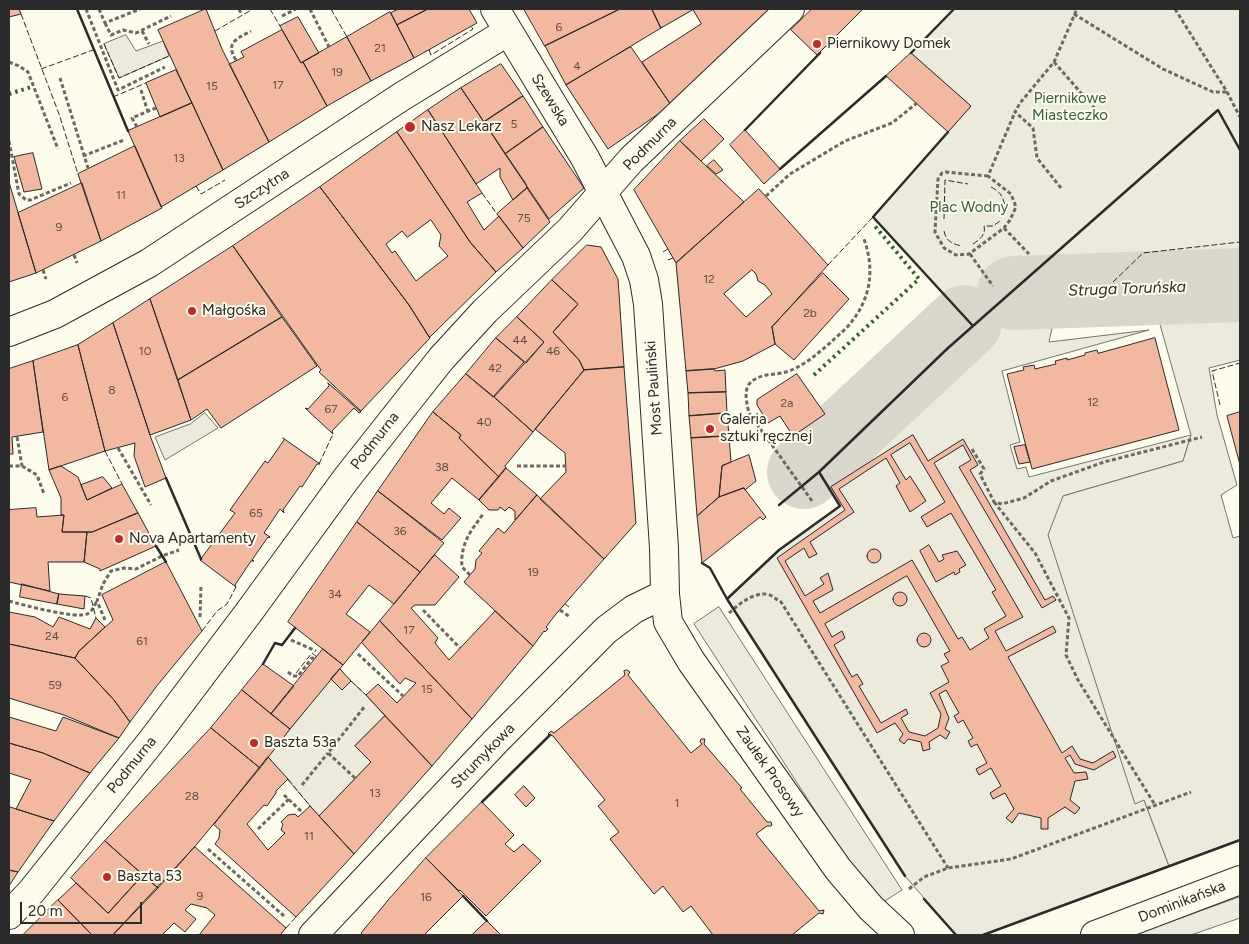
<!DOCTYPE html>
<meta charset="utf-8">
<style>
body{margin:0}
#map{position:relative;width:1249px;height:944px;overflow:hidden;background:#fdfbea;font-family:Figtree,sans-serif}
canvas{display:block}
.frame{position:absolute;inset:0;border:10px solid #2b2b2b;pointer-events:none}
.scale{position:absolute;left:20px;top:902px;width:122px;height:22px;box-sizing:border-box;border:2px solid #2b2b2b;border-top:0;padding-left:6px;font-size:15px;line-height:18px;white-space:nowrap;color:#2b2b2b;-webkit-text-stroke:4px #fdfbea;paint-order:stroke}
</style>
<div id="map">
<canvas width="1249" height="944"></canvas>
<div class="frame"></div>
<div class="scale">20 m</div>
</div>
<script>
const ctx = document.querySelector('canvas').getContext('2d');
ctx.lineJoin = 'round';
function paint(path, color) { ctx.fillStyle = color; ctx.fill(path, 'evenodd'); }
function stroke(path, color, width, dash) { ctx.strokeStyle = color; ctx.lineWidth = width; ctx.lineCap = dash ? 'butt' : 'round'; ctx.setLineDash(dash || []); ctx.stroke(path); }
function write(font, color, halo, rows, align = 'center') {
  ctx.font = font + ' Figtree,sans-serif'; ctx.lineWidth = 4; ctx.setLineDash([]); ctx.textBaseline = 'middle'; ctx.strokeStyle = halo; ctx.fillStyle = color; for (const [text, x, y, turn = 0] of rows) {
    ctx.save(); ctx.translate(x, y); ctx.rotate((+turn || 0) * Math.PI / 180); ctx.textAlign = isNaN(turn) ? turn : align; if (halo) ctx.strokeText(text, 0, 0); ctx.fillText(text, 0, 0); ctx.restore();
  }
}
const green = new Path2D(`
 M954 9H1240V295L1055 314 1049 342 1149 330 1002 371 1020 442 1010 445 1017 469 1026 467 1029 477 1191 435 1183 461 1063 496 1135 803 1144 800 1169 866 983 935H956L905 876 727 599 779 550 840 506 819 472 973 326 873 217 971 106 911 53Z
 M126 35 136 51 163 41 169 56 119 78 104 44Z
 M205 413 218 428 165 460 155 437 190 424Z
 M331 679 342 690 351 681 366 695 385 716 355 746 371 762 319 816 268 757Z`);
paint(green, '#ecebdb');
stroke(green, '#74746e', 1);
const parking = new Path2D(`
 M1240 303V360L1209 368 1217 415 1237 485 1221 495 1233 538 1240 536V840L1169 866 1144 800 1135 804 1048 535 1063 496 1183 461 1191 435 1159 321Z
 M719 607 902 890 877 906 694 624Z
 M1240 897V918L1191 935H1134Z`);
paint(parking, '#eceadb');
stroke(parking, '#74746e', 1);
stroke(new Path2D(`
 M1014 293 1240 285
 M804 472 965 322`), '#d8d7c9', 74);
const building = new Path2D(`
 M9 9H19L21 14 9 17Z
 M206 9 222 49 269 142 223 170 158 30Z
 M399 9H428L397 25 391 13Z
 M428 9H469L477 23 414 58 397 25Z
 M524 9H620L545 46Z
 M620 9H652L661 28 566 85 545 46Z
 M652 9H694L661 28Z
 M693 9H777L671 105 642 62 701 24Z
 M812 9H863L817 55 791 30Z
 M390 12 414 58 371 81 347 37Z
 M298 17 319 53 301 63 280 26Z
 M282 30 301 63 303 62 327 106 269 142 229 64 244 57 241 52Z
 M347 37 371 81 327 106 303 62Z
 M631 47 671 105 608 149 566 85Z
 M911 53 971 106 948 132 886 76Z
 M501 64 523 96 484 122 461 88Z
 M176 70 192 103 160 117 146 83Z
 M461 88 526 184 527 188 513 200 500 177V168L476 184 428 110Z
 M523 96 543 127 505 154 484 122Z
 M192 103 223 170 161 207 128 131Z
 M428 110 482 193 467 202 484 230 499 216 523 248 496 272 470 242 397 132Z
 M704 119 724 139 701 161 680 141Z
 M543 127 584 188 549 219 505 154Z
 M745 130 780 169 764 184 730 145Z
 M397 132 470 242 496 272 431 336 429 337 409 305 320 187ZM431 220 441 235 439 246 448 256 416 281 395 251 392 253 386 244 402 231 407 237Z
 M680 141 744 202 676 263 634 190Z
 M135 146 162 208 101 241 78 174Z
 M33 153 42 189 24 192 14 157Z
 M714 160 723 170 716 174 707 166Z
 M9 182 36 273 9 282Z
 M82 183 101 241 36 273 18 213Z
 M320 187 409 305 430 338 361 411 319 372 321 370 233 246Z
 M527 188 550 222 523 248 497 214Z
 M759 189 828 265 772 327 775 344 743 361 714 369 686 371 676 263ZM752 270 756 274 758 281 765 285 772 294 746 317 724 294Z
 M587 245 601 247 618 279 624 367 584 370 579 360 553 332 578 304 552 280Z
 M233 246 282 317 178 380 150 299Z
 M823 273 849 299 794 360 775 344 772 327Z
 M552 280 578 304 553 332 579 360 584 370 533 432 494 397 544 342 517 317Z
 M150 299 191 420 150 435 113 323Z
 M282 317 317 366 221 428 207 409 191 420 178 380Z
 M517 317 544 342 526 363 496 338Z
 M113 323 151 438 166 478 145 487 134 456 135 443 105 451 78 345Z
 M496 338 524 362 493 397 466 374Z
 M1155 338 1179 430 1032 469 1007 374 1024 370 1023 367 1034 365 1035 369 1056 364 1055 361 1067 358V360L1085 355V353L1097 350 1098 353Z
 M78 345 105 451 49 470 33 361Z
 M33 361 43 432 12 437 13 454H9V369Z
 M624 367 636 523 604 559 540 499 566 472 565 453 535 429 584 370Z
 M714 369 715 371 725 370 726 392 688 393 686 371Z
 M466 374 494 397 533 432 505 466 506 468 499 477 459 438 461 435 433 412Z
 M797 374 825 414 793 436 780 416 768 423 757 405V400Z
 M328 383 361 412 359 413 354 408 332 431 333 434 305 408 308 409 329 386Z
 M726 392 727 413 689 416 688 393Z
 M433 412 461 435 459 438 499 477 479 500 452 478 431 503 444 514 449 508 461 518 442 540 378 491Z
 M1240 412V465L1227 416Z
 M727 413 729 436 691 438 689 416Z
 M913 435 928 461 963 439 978 465 970 470 1045 600 1053 596 1056 600 1042 608 959 467 971 460 963 445 934 463 1023 617 995 631 1006 651 1053 626 1056 632 1008 657 1062 753 1072 746 1080 759 1093 763 1113 751 1116 757 1094 770 1075 764 1070 755 1065 758 1074 773 1086 772 1088 779 1075 781 1070 800 1080 808 1075 814 1065 807 1048 818V829H1041V818L1019 813 1012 823 1006 818 1014 809 1005 793 993 799 990 793 1001 786 991 768 979 775 976 769 987 763 977 744 971 747 968 741 973 738 963 720 958 723 954 716 959 713 946 690 939 694 949 718 945 729 950 732 946 739 940 735 929 742 930 749 923 751 921 742 908 739 904 744 899 740 903 734 895 723 877 733 777 558 845 510 831 487ZM910 443 945 502 921 517 927 527 951 513 996 590 992 592 1006 616 984 629 989 638 970 650 962 637 958 639 912 560 820 613 813 601 833 590 828 573 820 578 824 584 805 596 785 561 804 548 809 558 817 554 810 542 854 512 839 489 886 458 900 483 896 486 910 512 926 501 910 476 906 480 891 455ZM907 576 950 651 944 654 949 662 941 666 949 682 930 693 941 714 938 728 925 736 909 732 901 718 908 714 906 709 881 723 859 686 863 684 857 674 852 677 834 645 845 638 842 631 832 637 825 624Z
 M729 436 731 462 722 466 719 497 697 516 691 438Z
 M283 438 320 464H317L302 487 300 486 283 510 284 513 280 509 264 533 270 537 269 538 268 537 252 560 254 561H251L235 585 236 587 200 560 235 513 230 510 265 461 268 463 284 440Z
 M1025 445 1030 462 1019 464 1014 447Z
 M749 455 756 481 745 490 744 488 719 497 722 466Z
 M61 466 78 477 87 500 122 484 138 513 92 532H62L64 515H61V498L49 470Z
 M506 468 537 495 515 520V511L509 507 505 511 500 507 498 510H489L479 500Z
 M103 477 112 488 87 500 81 485Z
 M744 488 766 517 763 520 760 517 702 563 697 516 719 497Z
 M378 491 444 543 420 572 357 522Z
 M537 495 604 559 556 614 546 627 548 629 545 632 544 631 533 646 464 582 475 569 476 560 482 553 479 551 498 528 504 533Z
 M36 508 37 517 64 515 62 532H87L84 562H48L50 591 9 582V510Z
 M138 513 156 546 100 571V569L84 562 87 532H92Z
 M357 522 420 572 394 604 369 585 346 614 370 632 343 665 288 622Z
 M929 545 939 562 944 559 942 555 957 551 966 565 959 569 960 572 955 575 954 572 936 582 920 551Z
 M867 556a7 7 0 1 1 14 0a7 7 0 1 1-14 0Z
 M435 555 459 577 435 605H415L411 608 438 638 435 643 449 660 495 611 533 646 472 719 380 621Z
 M166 562 202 631 156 687 130 722 114 700 75 658 79 651 113 620 102 595Z
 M22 584 59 594 57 604 20 597Z
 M893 599a7 7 0 1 1 14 0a7 7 0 1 1-14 0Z
 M59 594 85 596 84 609 57 604Z
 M9 612 35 617 53 627 59 617 90 629 96 618 105 627 79 651 75 658 9 644Z
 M380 621 472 719 432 766 366 695 378 684 397 703 416 683 405 678 400 684 362 643Z
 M917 640a7 7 0 1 1 14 0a7 7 0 1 1-14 0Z
 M9 644 75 658 114 700 130 722 119 738 64 715 9 698Z
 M323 649 343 665 290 729 271 714Z
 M263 664 294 686 271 714 242 690Z
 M340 669 351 681 342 690 331 679Z
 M627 670 630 672 628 675 691 753 702 744 700 742 701 739H705L704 744 742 788 740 789 767 822H771L772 825 771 826H767L756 834 819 911 824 910 823 914 819 913 792 935H713L691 906 683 912 663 886 654 894 610 839 619 832 598 806 605 800 553 736 548 734 551 731 554 733 625 675 624 671Z
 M242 690 290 729 260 768 211 728Z
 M385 716 432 766 354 854 319 816 371 762 355 746Z
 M9 717 56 731 63 717 119 738 90 773 43 753 9 743Z
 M211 728 260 768 197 844 158 888 105 841Z
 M9 743 43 753 90 773 54 821 16 809 31 780 9 773Z
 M268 757 288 779 276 791V793L267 806 264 805 247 824 268 850 285 833 281 830 283 824 281 822 288 815 295 814 298 817 310 806 354 854 296 917 215 844 219 838 220 830 214 825Z
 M524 786 535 798 526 807 515 795Z
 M482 802 514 835 505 844 514 852 523 844 541 861 486 916 460 890 459 891 426 858Z
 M10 807 54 821 18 872 9 870V809Z
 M105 841 143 875 108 913 71 878Z
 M195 847 286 928 280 935H199L215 915 207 908 191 904 185 910 196 919 185 932 174 923 162 935H113Z
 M426 858 463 896 424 935H363L361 933 389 899Z
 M9 870 18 872 9 886Z
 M143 875 158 888 113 935H92L58 900 76 883 108 913Z
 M58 900 92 935H23Z
 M487 921 501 935H472Z`);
paint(building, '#f2b8a0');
stroke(building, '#2b2b2b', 1);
const minor = new Path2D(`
 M495 9 585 158 636 256 644 280 648 304 664 548 665 594 668 622 691 661 838 869 871 908 900 935
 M9 332 55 314 149 263 401 97 507 32
 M9 915 31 892 154 738 249 612 346 479 441 359 485 311 570 230 631 160 790 9
 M313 935 496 741 606 630 634 609 665 594
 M1095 935 1240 880`);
stroke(minor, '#2b2b2b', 30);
stroke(new Path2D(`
 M86 9 118 90 165 67
 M99 9 105 23 140 9
 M239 9 241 13
 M310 9 329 47
 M1175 9 1227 92 1240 117
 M1074 14 1163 69 1213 92H1227
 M282 16 296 9
 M105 23 111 35 123 30 136 33 171 16
 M142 31 149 44
 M236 60C225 43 236 39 251 31
 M9 62 19 66 28 72 58 149
 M1054 62 1102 117
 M60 78 88 168
 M141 90 148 112
 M137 127 132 118 156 108
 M9 141 19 194 26 200H30L71 183
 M83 156 124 140
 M988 176 946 172 942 173 938 179 935 232 944 248 956 255 969 254 1004 228 1010 220 1016 207 1011 194 988 176 1015 112
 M1061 188 1037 158 1033 128 1015 112 1020 103 1054 62 1077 9
 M766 196 790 174 845 141 892 123 917 103
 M1004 228 1029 254
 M970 254 993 286
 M74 255 77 263
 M43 270 46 279
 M17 437 22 466
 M118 448 151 505
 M972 449 984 469 980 474 994 502 1002 504 1024 498 1051 481 1104 462 1202 437
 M9 466H22L37 475 44 494
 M517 466H566
 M812 501 749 413C747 404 743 391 750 383 761 372 776 376 789 371 805 365 817 354 830 343 836 337 844 331 849 325 871 299 875 270 864 239
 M994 502 1035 553 1069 618 1066 655 1078 680 1155 805
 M470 575 462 567C460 544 471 530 484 513
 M9 601C23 605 76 619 87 614 92 612 94 606 97 601
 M423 610 460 648
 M560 610 570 617
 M729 613C739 604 756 590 770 595 774 597 777 600 781 602L948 868
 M200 617 201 585
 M105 620 97 601 103 584 111 571 124 568 136 569 162 556 179 550
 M291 640 316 651
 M358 654 403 696
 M288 672 293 676H298L312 658 315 659
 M355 778 328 753 365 706
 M302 785 328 753
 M284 795 303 813
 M258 829 289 799
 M208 849 284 916
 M909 889 924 877 948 868 1011 859 1191 792`), '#6a6964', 3, [4, 2.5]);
stroke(minor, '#fdfbea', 28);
stroke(new Path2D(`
 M9 94 31 87
 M814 375 919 279 874 225`), '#34623c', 4, [2.5, 4]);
stroke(new Path2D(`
 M270 9 280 26
 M331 9 347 37
 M21 14 59 114 78 174
 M215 31 253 9
 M104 44 119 78 169 56
 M429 50 431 55 473 29 471 26
 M41 69 93 50
 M113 97 146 83
 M196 186 201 194 225 180
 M991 187C1001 192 1004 198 1005 208
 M482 193 497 214
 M944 219 945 180 968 184
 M944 231C946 241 952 244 962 246
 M973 244C980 239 986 235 984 226H993L1000 221
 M663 252 668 249
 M668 260 673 258
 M828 265 873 217
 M1113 282 1143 253 1240 242
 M1220 405 1212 371 1240 363
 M105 451 122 484
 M319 464 333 434
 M85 596 91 598 96 618
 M565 604 569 607
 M202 631 217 611 227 604 236 587
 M296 673 312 653 317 657
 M351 681 366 695
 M288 779 310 806
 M286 928 296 917`), '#2b2b2b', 1, [6, 2.5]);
stroke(new Path2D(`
 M77 9 128 131
 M911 53 954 9
 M745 130 820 53
 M948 132 873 217 973 326
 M780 169 886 76
 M166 478 201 559
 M779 505 819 472
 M156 546 166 562
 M702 563 710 568 727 599
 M263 664 275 643 282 645 295 628
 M482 802 550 735
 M905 876 727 599 779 550 840 506 819 472 948 348 1218 110 1240 150
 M463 896 487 921
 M924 899 956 935
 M983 935 1240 840`), '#2b2b2b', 2.5);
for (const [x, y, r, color] of [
 [817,44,5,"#c62828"],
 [410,127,6,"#c62828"],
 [192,311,5,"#c62828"],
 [710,429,5,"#c62828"],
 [119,539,5,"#c62828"],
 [254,743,5,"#c62828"],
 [107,877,5,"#c62828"]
]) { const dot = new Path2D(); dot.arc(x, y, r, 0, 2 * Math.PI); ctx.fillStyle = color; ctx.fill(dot); stroke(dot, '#fdfbea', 2); }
write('12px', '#5d4e48', null, [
 ["6",559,27],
 ["21",380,48],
 ["4",577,66],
 ["19",337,72],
 ["17",278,85],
 ["15",212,86],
 ["5",514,124],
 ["13",179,158],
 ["11",121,195],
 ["75",524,218],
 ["9",59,227],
 ["12",709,279],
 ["2b",810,313],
 ["44",520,340],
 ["10",145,351],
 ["46",553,351],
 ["42",495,368],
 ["8",112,390],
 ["6",65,397],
 ["12",1093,402],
 ["2a",787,403],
 ["67",331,409],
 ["40",484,422],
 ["38",442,467],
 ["65",256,513],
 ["36",400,531],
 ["19",533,572],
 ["34",335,594],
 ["17",409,630],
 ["24",52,636],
 ["61",142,641],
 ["59",55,685],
 ["15",427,689],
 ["13",375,793],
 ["28",192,796],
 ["1",677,803],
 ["11",309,836],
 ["9",200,896],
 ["16",426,897]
]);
write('15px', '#2b2b2b', '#fdfbea', [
 ["Piernikowy Domek",827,44],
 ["Nasz Lekarz",421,127],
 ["Małgośka",202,311],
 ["Galeria",720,420],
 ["sztuki ręcznej",720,437],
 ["Nova Apartamenty",129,539],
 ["Baszta 53a",264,743],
 ["Baszta 53",117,877]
], 'left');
write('15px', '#34623c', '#fdfbea', [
 ["Piernikowe",1070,99],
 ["Miasteczko",1070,116],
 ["Plac Wodny",969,208]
]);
write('15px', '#2b2b2b', '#fdfbea', [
 ["Szewska",550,100,58],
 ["Podmurna",650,144,-45],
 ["Szczytna",262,189,-33],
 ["Most Pauliński",654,388,-94],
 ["Podmurna",375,441,-52],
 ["Strumykowa",483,756,-46],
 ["Podmurna",132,765,-51],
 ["Zaułek Prosowy",770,772,55],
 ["Dominikańska",1182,902,-21]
]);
write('italic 16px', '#2b2b2b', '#fdfbea', [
 ["Struga Toruńska",1127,289,-2]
]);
</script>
